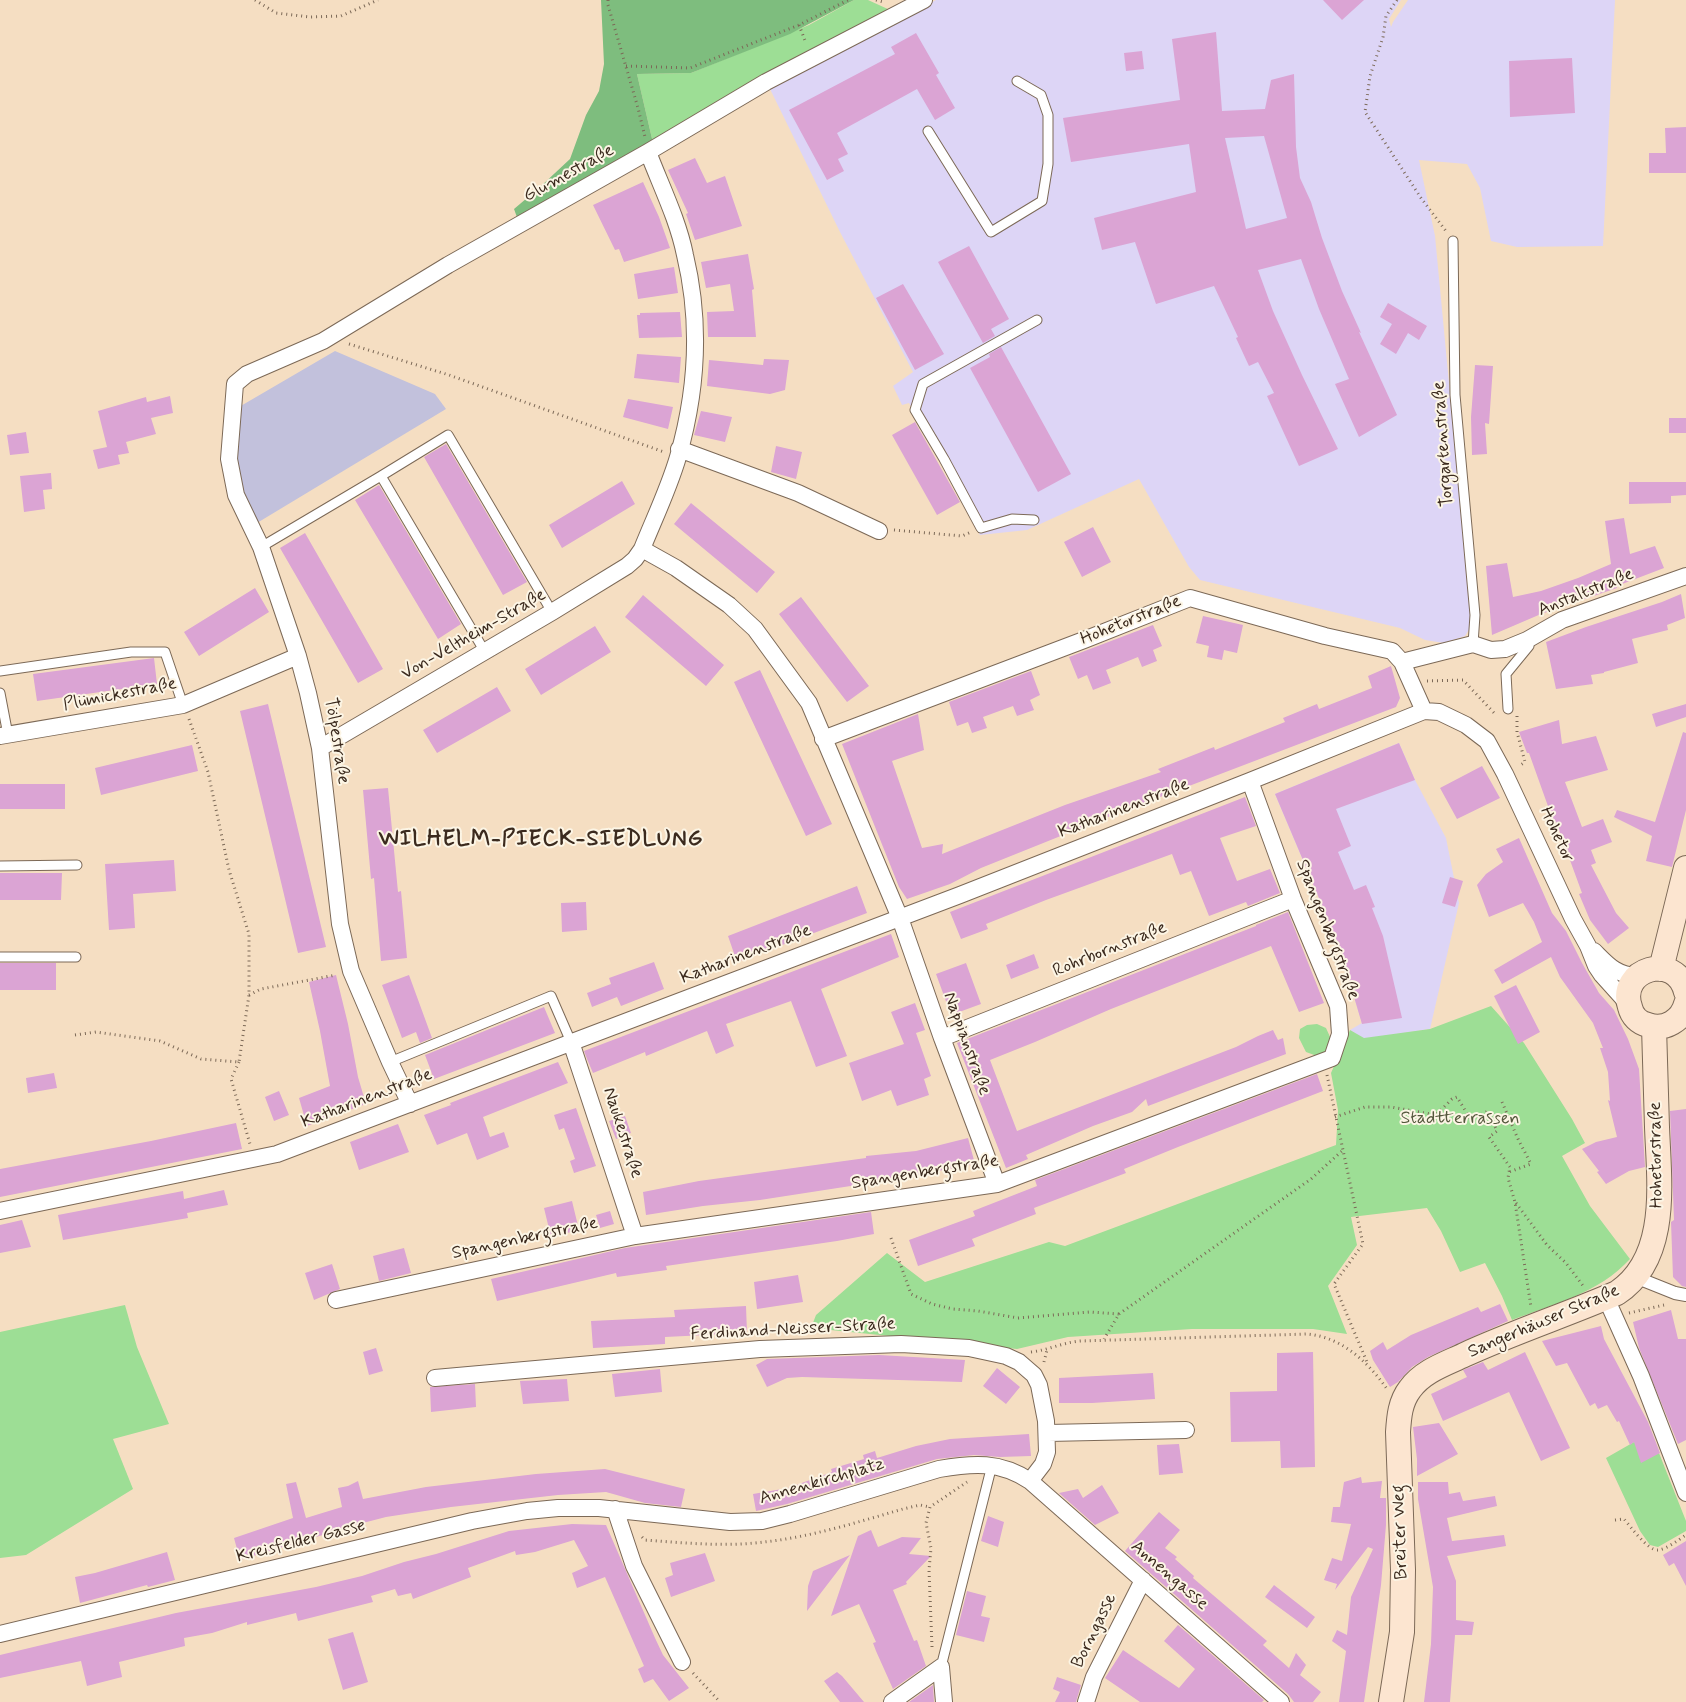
<!DOCTYPE html>
<meta charset="utf-8">
<style>
body{margin:0}
canvas{display:block;background:#f5dec2}
</style>
<canvas width="1686" height="1702"></canvas>
<script>
const ctx = document.querySelector('canvas').getContext('2d');
ctx.lineJoin = 'round';
function paint(path, color) { ctx.fillStyle = color; ctx.fill(path, 'evenodd'); }
function stroke(path, color, width, dash) { ctx.strokeStyle = color; ctx.lineWidth = width; ctx.lineCap = dash ? 'butt' : 'round'; ctx.setLineDash(dash || []); ctx.stroke(path); }
function write(font, color, halo, rows, align = 'center') {
  ctx.font = font + ' Mynerve,sans-serif'; ctx.lineWidth = 4; ctx.setLineDash([]); ctx.textBaseline = 'middle'; ctx.strokeStyle = halo; ctx.fillStyle = color; for (const [text, x, y, turn = 0] of rows) {
    ctx.save(); ctx.translate(x, y); ctx.rotate((+turn || 0) * Math.PI / 180); ctx.textAlign = isNaN(turn) ? turn : align; if (halo) ctx.strokeText(text, 0, 0); ctx.fillText(text, 0, 0); ctx.restore();
  }
}
paint(new Path2D(`
 M936 0H1401L1389 19 1391 27 1393 22 1408 0H1615L1603 246 1517 247 1491 241 1480 188 1467 164 1419 160 1435 236 1472 625 1465 636 1444 643 1425 640 1400 628 1200 580 1189 567 1139 479 1027 530 980 535 909 403 902 405 893 386 913 372 840 232 770 89Z
 M1399 743 1415 780 1446 838 1459 903 1430 1029 1364 1039 1350 1030 1362 1023 1338 943 1275 794Z`), '#ddd5f6');
paint(new Path2D(`
 M335 351 435 394 446 409 257 523 237 483 232 448 239 407Z`), '#c2c1dc');
paint(new Path2D(`
 M854 0H868L890 10 758 77 653 143 637 74 691 73 809 25Z
 M1491 1006 1524 1043 1572 1119 1585 1143 1562 1156 1590 1206 1630 1259C1599 1293 1554 1304 1512 1320L1502 1296 1485 1263 1460 1272 1441 1231 1427 1208 1351 1217 1357 1245 1328 1286 1347 1334 1313 1329H1192L1068 1337 1017 1349 811 1328 816 1315 887 1253 925 1282 1049 1242 1065 1246 1336 1145 1338 1110 1331 1073 1350 1030 1364 1038 1430 1029Z
 M1317 1024 1326 1028 1331 1039 1326 1052 1317 1056 1306 1052 1299 1038 1300 1029 1307 1025Z
 M125 1305 137 1347 169 1424 113 1439 133 1489 26 1555 0 1558V1332Z
 M1634 1442 1659 1453 1686 1521V1531L1658 1547 1650 1545 1640 1531 1606 1458Z`), '#9dde95');
paint(new Path2D(`
 M601 0H854L790 34 691 73 637 74 653 143 518 220 514 209 540 187 570 159 586 115 599 91 604 64Z`), '#7ebd7e');
paint(new Path2D(`
 M1323 0H1364L1342 20Z
 M1216 32 1222 111 1265 109 1271 80 1294 74 1296 147 1300 178 1311 202 1322 238 1342 291 1361 333 1359 332 1397 415 1359 437 1335 384 1349 379 1319 309 1301 259 1258 270 1273 311 1302 375 1338 449 1299 466 1267 396 1274 393 1258 362 1249 366 1236 338 1238 337 1214 286 1156 304 1135 242 1102 250 1094 218 1196 192 1189 144 1071 162 1063 118 1180 100 1172 39ZM1264 136 1287 218 1246 229 1225 138Z
 M916 33 939 73 936 75 955 108 935 120 917 89 837 133 848 154 838 159 844 171 827 180 789 110 895 54 891 47Z
 M1142 51 1144 69 1126 71 1124 53Z
 M1572 58 1575 113 1510 117 1509 61Z
 M1686 127V173H1649V153H1666L1665 128Z
 M695 158 707 183 725 176 742 226 695 240 686 214 688 213 668 170Z
 M643 182 659 217 670 248 624 262 619 249 615 250 593 205Z
 M969 246 1009 319 991 329 995 336 983 343 938 262Z
 M748 254 754 289 752 290 756 337H708L707 312 734 311 730 284 706 288 701 262Z
 M674 267 678 293 638 299 634 274Z
 M903 284 944 354 915 370 876 298Z
 M1388 303 1427 326 1419 340 1408 333 1396 354 1380 344 1392 324 1380 317Z
 M680 312 682 337 639 338 637 315H640V313Z
 M1001 347 1071 474 1038 492 970 368 990 357 989 354Z
 M637 354 681 357 679 383 634 378Z
 M764 359 789 360 785 390 770 394 707 386 709 360 763 365Z
 M1475 365 1493 366 1489 424 1485 423 1487 454 1472 455 1471 417Z
 M170 396 173 413 151 418 156 434 126 442 129 453 118 455 120 464 98 469 93 450 107 447 98 411 146 397 147 402Z
 M628 399 673 407 668 429 623 417Z
 M701 411 732 417 725 442 694 435Z
 M1669 418H1686V433H1669Z
 M915 422 960 502 937 515 892 435Z
 M26 432 29 453 10 455 7 435Z
 M446 444 527 582 503 595 424 457Z
 M776 446 802 452 796 479 771 472Z
 M51 473 52 489 43 490 45 509 24 512 20 476Z
 M622 481 635 504 562 548 549 525Z
 M1629 482H1686V495L1671 496V503L1629 504Z
 M379 485 461 624 438 639 355 500Z
 M691 503 775 572 757 593 674 524Z
 M1624 518 1630 554 1655 546 1664 568 1617 586V588L1541 614 1492 635 1486 566 1507 563 1513 597 1541 591 1578 578 1611 564 1605 521Z
 M1093 527 1111 562 1082 577 1064 542Z
 M305 533 383 669 358 683 280 548Z
 M255 588 269 612 199 656 184 632Z
 M1681 594 1685 618 1667 625 1668 630 1632 639 1638 663 1604 672V673L1591 675 1593 684 1556 689 1546 642 1586 627 1662 602Z
 M643 595 724 665 706 686 625 617Z
 M801 597 869 686 847 702 779 614Z
 M1203 616 1243 625 1237 653 1224 650 1222 660 1207 657 1209 646 1196 643Z
 M1153 625 1162 646 1153 650 1157 661 1142 667 1138 657 1106 670 1111 683 1093 690 1087 675 1078 679 1069 657Z
 M595 626 611 652 541 695 525 669Z
 M154 658 157 684 37 701 33 674Z
 M1391 666 1400 698 1396 707 1113 815 981 868 950 884 907 899 899 887 842 744 918 714 924 750 892 761 922 848 943 844 942 854 1065 805 1161 772 1158 769 1214 747 1215 750 1285 722 1283 718 1317 704 1319 709 1372 688 1368 676Z
 M760 670 832 824 806 836 734 682Z
 M1031 671 1040 695 1030 700 1034 710 1017 716 1013 706 983 717 987 728 972 733 968 722 957 726 949 702Z
 M497 687 511 711 437 753 423 730Z
 M268 704 326 947 298 953 240 711Z
 M1686 704V717L1656 727 1652 714Z
 M1559 720 1562 744 1596 736 1608 770 1565 782 1582 827 1603 819 1612 842 1591 850 1596 863 1591 865 1616 913 1629 928 1608 944 1590 920 1579 894 1582 893 1556 822 1554 823 1529 753H1527L1519 732Z
 M1683 732 1686 733V810L1672 867 1646 861 1652 836 1614 817 1617 810 1655 822Z
 M1399 743 1415 780 1336 809 1351 846 1338 852 1354 890 1366 885 1375 907 1372 908 1383 936 1402 1018 1362 1024 1338 943 1275 794Z
 M192 745 198 771 101 795 95 768Z
 M1482 766 1500 798 1457 819 1440 788Z
 M0 784H65V809H0Z
 M388 788 398 892 401 891 407 958 381 961 374 878 371 879 363 790Z
 M1245 797 1256 826 1220 838 1237 881 1270 869 1280 893 1248 906 1246 902 1209 916 1191 871 1180 875 1172 854 1046 900 986 924 988 929 961 939 950 912Z
 M1519 838 1552 913 1566 931 1582 963 1599 993 1614 1010 1628 1039 1639 1069 1645 1167 1629 1171 1606 1184 1597 1172 1599 1171 1582 1149 1596 1142 1617 1137 1608 1100 1610 1101 1608 1072 1600 1048H1603L1593 1023 1560 977 1551 957 1502 984 1494 970 1542 942 1534 922 1523 903 1489 917 1477 885 1486 874 1503 862 1496 849Z
 M174 860 176 891 133 894 135 928 109 930 105 864Z
 M0 873H62L61 900H0Z
 M1450 877 1463 881 1455 907 1442 903Z
 M857 886 867 913 737 962 728 936Z
 M586 902 587 930 562 932 561 903Z
 M1288 912 1324 1003 1299 1012 1271 946 1111 1009 1035 1042 990 1060 1017 1131 1236 1047 1258 1036 1273 1030 1278 1040 1283 1038 1286 1054 1148 1106 1146 1099 1132 1112 1093 1126 1026 1155 1028 1159 1006 1168 957 1043 1256 926V925Z
 M891 934 899 957 821 989 847 1056 816 1067 791 1001 726 1024 734 1046 716 1054 707 1031 646 1056 645 1052 593 1073 587 1059 584 1051Z
 M1034 954 1039 968 1011 979 1006 965Z
 M654 962 664 989 621 1006 617 997 592 1007 587 993 611 984 609 978Z
 M0 963H56V990H0Z
 M966 963 981 1004 951 1015 936 974Z
 M336 975 348 1024 358 1077 366 1104 307 1126 299 1098 330 1086 320 1031 309 982Z
 M409 975 432 1038 420 1043 416 1032 402 1038 382 985Z
 M1516 985 1540 1032 1518 1044 1494 996Z
 M915 1003 925 1030 916 1033 931 1076 924 1079 929 1095 897 1106 891 1090 862 1101 849 1063 904 1044 891 1012Z
 M544 1007 555 1033 434 1079 425 1055Z
 M558 1062 568 1083 483 1117 490 1137 504 1132 509 1147 477 1160 467 1133 437 1145 424 1115 451 1105 450 1103Z
 M54 1073 57 1088 28 1093 26 1078Z
 M1317 1074 1323 1091 1178 1147 1124 1169 1126 1173 1034 1208 1036 1214 972 1239 975 1246 918 1266 909 1240 975 1216 973 1211 1037 1186 1035 1180Z
 M279 1091 289 1115 274 1121 265 1097Z
 M576 1108 596 1166 574 1173 570 1161 575 1159 564 1128 559 1130 554 1115Z
 M1686 1109V1287L1682 1286 1673 1277 1671 1222 1674 1220 1670 1111Z
 M625 1116 631 1133 616 1139 609 1121Z
 M236 1123 242 1149 0 1197V1169L151 1141Z
 M398 1124 409 1152 359 1170 350 1142Z
 M968 1138 975 1164 912 1176 913 1178 870 1184V1183L760 1200 703 1206 646 1215 643 1192 699 1181 866 1158V1156L916 1151Z
 M224 1190 228 1205 187 1213 188 1218 63 1240 58 1215 183 1191 184 1199Z
 M572 1201 579 1230 551 1237 544 1208Z
 M610 1211 614 1224 600 1228 596 1215Z
 M871 1212 874 1234 837 1241 666 1266 667 1270 617 1277 616 1273 497 1301 491 1279 625 1248Z
 M22 1220 31 1247 0 1253V1225Z
 M404 1248 411 1273 379 1281 373 1256Z
 M332 1264 340 1289 314 1300 305 1273Z
 M798 1275 803 1302 757 1309 754 1282Z
 M1500 1304 1508 1321 1428 1357 1412 1367 1398 1382 1390 1387 1373 1360 1370 1351 1383 1342 1387 1350 1411 1335 1478 1307 1481 1312Z
 M746 1306 747 1333 665 1337V1344L593 1348 591 1321 675 1317 674 1310Z
 M1671 1310 1678 1339H1686V1440L1678 1444 1639 1348 1633 1322Z
 M1601 1326 1604 1339 1648 1422 1660 1453 1641 1463 1634 1442 1630 1445 1619 1421 1617 1422 1607 1405 1598 1409 1595 1403 1590 1406 1567 1363 1556 1366 1542 1341Z
 M376 1348 383 1371 369 1375 363 1352Z
 M1313 1352 1315 1467 1281 1468 1280 1441 1231 1442 1230 1392 1277 1391V1353Z
 M1525 1352 1570 1448 1541 1461 1509 1392 1443 1421 1431 1394 1467 1377 1463 1370 1483 1362 1488 1370Z
 M879 1355 965 1360 962 1382 802 1377 787 1378 767 1387 756 1365 767 1359Z
 M997 1368 1020 1387 1006 1404 983 1386Z
 M660 1369 662 1392 615 1397 612 1374Z
 M1153 1373 1155 1399 1092 1403H1059V1378Z
 M567 1379 569 1401 523 1404 520 1381Z
 M475 1384 476 1407 431 1412 430 1387Z
 M1439 1423 1458 1454 1417 1476V1459L1413 1427Z
 M1029 1434 1031 1456 1000 1457 974 1455 937 1459 787 1504 756 1511 753 1494 788 1488 832 1472 831 1469 864 1459 863 1455 875 1451 877 1458 916 1446 950 1439Z
 M1179 1444 1183 1473 1159 1475 1157 1445Z
 M605 1469 685 1489 681 1507 645 1503 606 1492 558 1495 451 1507 386 1517 359 1524 240 1560 234 1538 293 1518 286 1484 296 1482 306 1518 342 1507 338 1488 348 1486 358 1481 363 1499 426 1487 536 1474Z
 M1361 1477 1362 1483 1382 1481 1380 1498H1386V1525L1381 1585 1364 1702H1339L1346 1651 1332 1641 1337 1630 1347 1635 1351 1597 1373 1549 1368 1547 1335 1590 1337 1584 1324 1580 1332 1558 1342 1561 1351 1524 1331 1522 1333 1507H1340L1344 1482Z
 M1418 1482H1448L1449 1494 1460 1492 1463 1501 1495 1496 1497 1506 1447 1518 1452 1541 1504 1535 1506 1546 1447 1556 1456 1581V1620L1474 1622 1472 1635H1455L1450 1702H1424L1431 1644 1433 1587 1418 1499Z
 M1102 1485 1119 1513 1095 1525 1059 1493 1078 1489 1083 1498Z
 M1159 1512 1180 1530 1165 1548 1177 1557 1175 1559 1194 1576 1193 1578 1267 1641 1263 1645 1289 1668 1296 1653 1306 1665 1300 1675 1321 1692 1313 1702H1294L1288 1694 1125 1551Z
 M988 1516 1004 1522 998 1547 981 1541Z
 M572 1524 606 1525 655 1638 663 1655 689 1688 669 1701 653 1679 644 1683 638 1669 644 1666 605 1577 577 1588 572 1573 588 1566 574 1540 535 1552 516 1555 515 1551 468 1568 471 1577 413 1599 411 1593 398 1596 395 1589 371 1596 373 1602 298 1621 296 1613 247 1625V1622L212 1633 184 1638 185 1646 119 1662 122 1677 87 1686 81 1661 0 1678V1655L176 1613 316 1587 362 1576 404 1562 436 1554 509 1531Z
 M871 1530 878 1547 902 1537 921 1538 909 1554 931 1556 906 1582 907 1584 893 1590 914 1641 917 1640 926 1666 893 1689 876 1651 873 1643 876 1642 859 1604 831 1616 858 1536Z
 M1686 1541V1586L1674 1563 1669 1566 1663 1555Z
 M167 1552 175 1580 148 1587 147 1585 80 1603 75 1577 95 1573Z
 M705 1553 715 1581 671 1597 665 1578 673 1575 670 1563Z
 M850 1555 807 1611 808 1586 813 1571Z
 M1274 1585 1315 1617 1307 1628 1265 1597Z
 M967 1591 986 1596 981 1616 990 1618 984 1642 956 1635Z
 M1178 1625 1264 1700 1262 1702H1140L1105 1678 1123 1650 1179 1688 1195 1669 1164 1641Z
 M353 1632 368 1682 343 1690 328 1639Z
 M837 1672 842 1676 864 1702H840L824 1681Z
 M1057 1677 1081 1685 1076 1702H1055L1060 1692 1053 1689Z
 M933 1685 934 1702H909Z`), '#dba4d4');
const service = new Path2D(`
 M928 131 991 232 1042 201 1048 164V115L1041 95 1017 81
 M1453 241 1455 395 1475 615 1473 644
 M1034 520 1012 519 981 528 944 459 915 410 923 384 1037 320
 M261 547 381 476
 M485 652 381 476 448 435 552 612
 M0 671 131 652H165L183 705
 M0 693 8 735
 M1508 709 1506 674 1529 646 1527 640
 M0 866 77 865
 M0 957H76
 M390 1062 551 996 571 1042
 M941 1667 992 1465`);
const pedestrian = new Path2D(`
 M1635 1277 1675 1293 1686 1295`);
const minor = new Path2D(`
 M679 449 798 493 879 531
 M642 549 676 568 729 605 755 629 809 703 900 918 942 1038 997 1184
 M1402 662 1473 644 1491 650 1505 649 1527 640 1562 620 1686 576
 M0 736 183 705 298 656
 M823 739 1084 640 1190 598 1325 636 1392 651 1402 662 1424 711
 M320 748 552 612 627 566 635 559 642 549C654 519 669 488 678 457 697 391 701 322 685 255 678 220 661 186 648 152
 M1594 951C1608 965 1616 975 1637 976
 M942 1038 1293 899
 M571 1042 635 1236
 M410 1104 390 1062 351 971 340 924 320 748 308 693 298 656 261 547 236 495 229 459 235 384 247 374 323 341 448 265 648 152 766 82 924 0
 M0 1211 277 1154 960 895 1250 781 1424 711 1439 712 1466 725 1487 741 1505 774 1573 919 1588 946 1596 966 1602 975 1629 1005
 M1606 1298 1641 1376 1686 1493
 M336 1300 635 1236 997 1184 1332 1058 1340 1034 1338 1006 1293 899 1250 781
 M435 1378 760 1349 901 1344 969 1348 1006 1356 1019 1362 1034 1375 1039 1385 1046 1421 1047 1452 1043 1464 1030 1481
 M1048 1433 1186 1430
 M615 1509 634 1566 682 1662
 M0 1634 472 1521 527 1511 558 1508H599L730 1522 762 1521 790 1514 939 1469C973 1463 1000 1461 1030 1481L1281 1702
 M941 1667 944 1702
 M892 1702 941 1667
 M1086 1702 1094 1677 1143 1580`);
const secondary = new Path2D(`
 M1661 969 1686 868
 M1686 992C1676 951 1617 969 1630 1007 1632 1016 1639 1023 1648 1025 1665 1031 1682 1020 1686 1004
 M1391 1702 1402 1632 1403 1570 1398 1432C1399 1417 1400 1402 1410 1389 1423 1371 1445 1364 1464 1355 1514 1332 1566 1315 1617 1293 1670 1258 1659 1182 1657 1127 1656 1093 1655 1060 1654 1027`);
stroke(service, '#7c6957', 11);
stroke(pedestrian, '#7c6957', 14);
stroke(minor, '#7c6957', 18);
stroke(secondary, '#7c6957', 26);
stroke(new Path2D(`
 M255 0 276 13 310 17 341 16 378 0
 M608 0V5L638 108 645 137
 M876 0 883 2
 M1397 0 1386 16 1383 37 1370 76 1365 112 1421 198 1446 231
 M799 25 806 43
 M626 66 690 68 799 25 848 0
 M349 344 449 375 664 452
 M894 530 962 536 971 532
 M1427 681 1463 680 1496 715
 M1517 716V732L1525 762 1519 766
 M249 995 261 989 336 975
 M75 1035 96 1032 160 1041 201 1059 239 1062 249 995V934L229 870 208 772 189 719
 M239 1062 231 1079 250 1144
 M1327 1075 1363 1244 1334 1284 1367 1362
 M1502 1102 1518 1139 1531 1164 1509 1172
 M1335 1117 1365 1107H1391L1436 1115 1452 1099 1457 1097 1471 1120 1488 1111 1497 1131 1489 1137 1510 1167 1508 1178 1515 1202 1531 1307
 M1516 1203 1547 1245 1566 1263 1584 1287
 M891 1238 911 1294 932 1304 953 1309 978 1311 1018 1318 1090 1312 1119 1314 1104 1339
 M1629 1313 1664 1305
 M1119 1314 1311 1179 1343 1150
 M1031 1352C1049 1350 1064 1342 1081 1341L1307 1334C1342 1337 1368 1362 1387 1389
 M1044 1362 1047 1350
 M1615 1520 1624 1519C1631 1527 1648 1551 1658 1550 1667 1549 1678 1540 1686 1535
 M642 1537 645 1540C685 1543 725 1547 764 1542 811 1537 858 1522 903 1509L920 1505 930 1507
 M932 1647 929 1570 931 1548 926 1523 930 1507 967 1482
 M693 1673 720 1702`), '#7c6957', 3, [1, 4]);
stroke(service, '#fff', 9);
stroke(pedestrian, '#fff', 12);
stroke(minor, '#fff', 16);
stroke(secondary, '#fce5d0', 24);
write('18px', '#3b2a1e', '#fcf5e5', [
 ["Glumestraße",569,174,-29],
 ["Torgartenstraße",1444,444,-94],
 ["Anstaltstraße",1586,593,-22],
 ["Hohetorstraße",1131,621,-22],
 ["Von-Veltheim-Straße",474,635,-30],
 ["Plümickestraße",120,695,-11],
 ["Tölpestraße",336,741,81],
 ["Katharinenstraße",1124,809,-21],
 ["Hohetor",1556,835,65],
 ["Spangenbergstraße",1327,930,69],
 ["Rohrbornstraße",1110,950,-22],
 ["Katharinenstraße",746,955,-21],
 ["Nappianstraße",966,1044,70],
 ["Katharinenstraße",367,1099,-21],
 ["Naukestraße",622,1133,72],
 ["Hohetorstraße",1657,1155,-91],
 ["Spangenbergstraße",925,1173,-9],
 ["Spangenbergstraße",525,1239,-12],
 ["Sangerhäuser Straße",1544,1322,-23],
 ["Ferdinand-Neisser-Straße",793,1330,-3],
 ["Annenkirchplatz",822,1482,-16],
 ["Breiter Weg",1401,1532,-92],
 ["Kreisfelder Gasse",301,1542,-14],
 ["Annengasse",1169,1576,41],
 ["Borngasse",1095,1631,-64]
]);
write('18px', '#54573c', '#fcf5e5', [
 ["Stadtterrassen",1460,1119]
]);
ctx.letterSpacing = '1px';
write('bold 22px', '#3b2a1e', '#fcf5e5', [
 ["WILHELM-PIECK-SIEDLUNG",541,840]
]);
ctx.letterSpacing = '0px';
</script>
